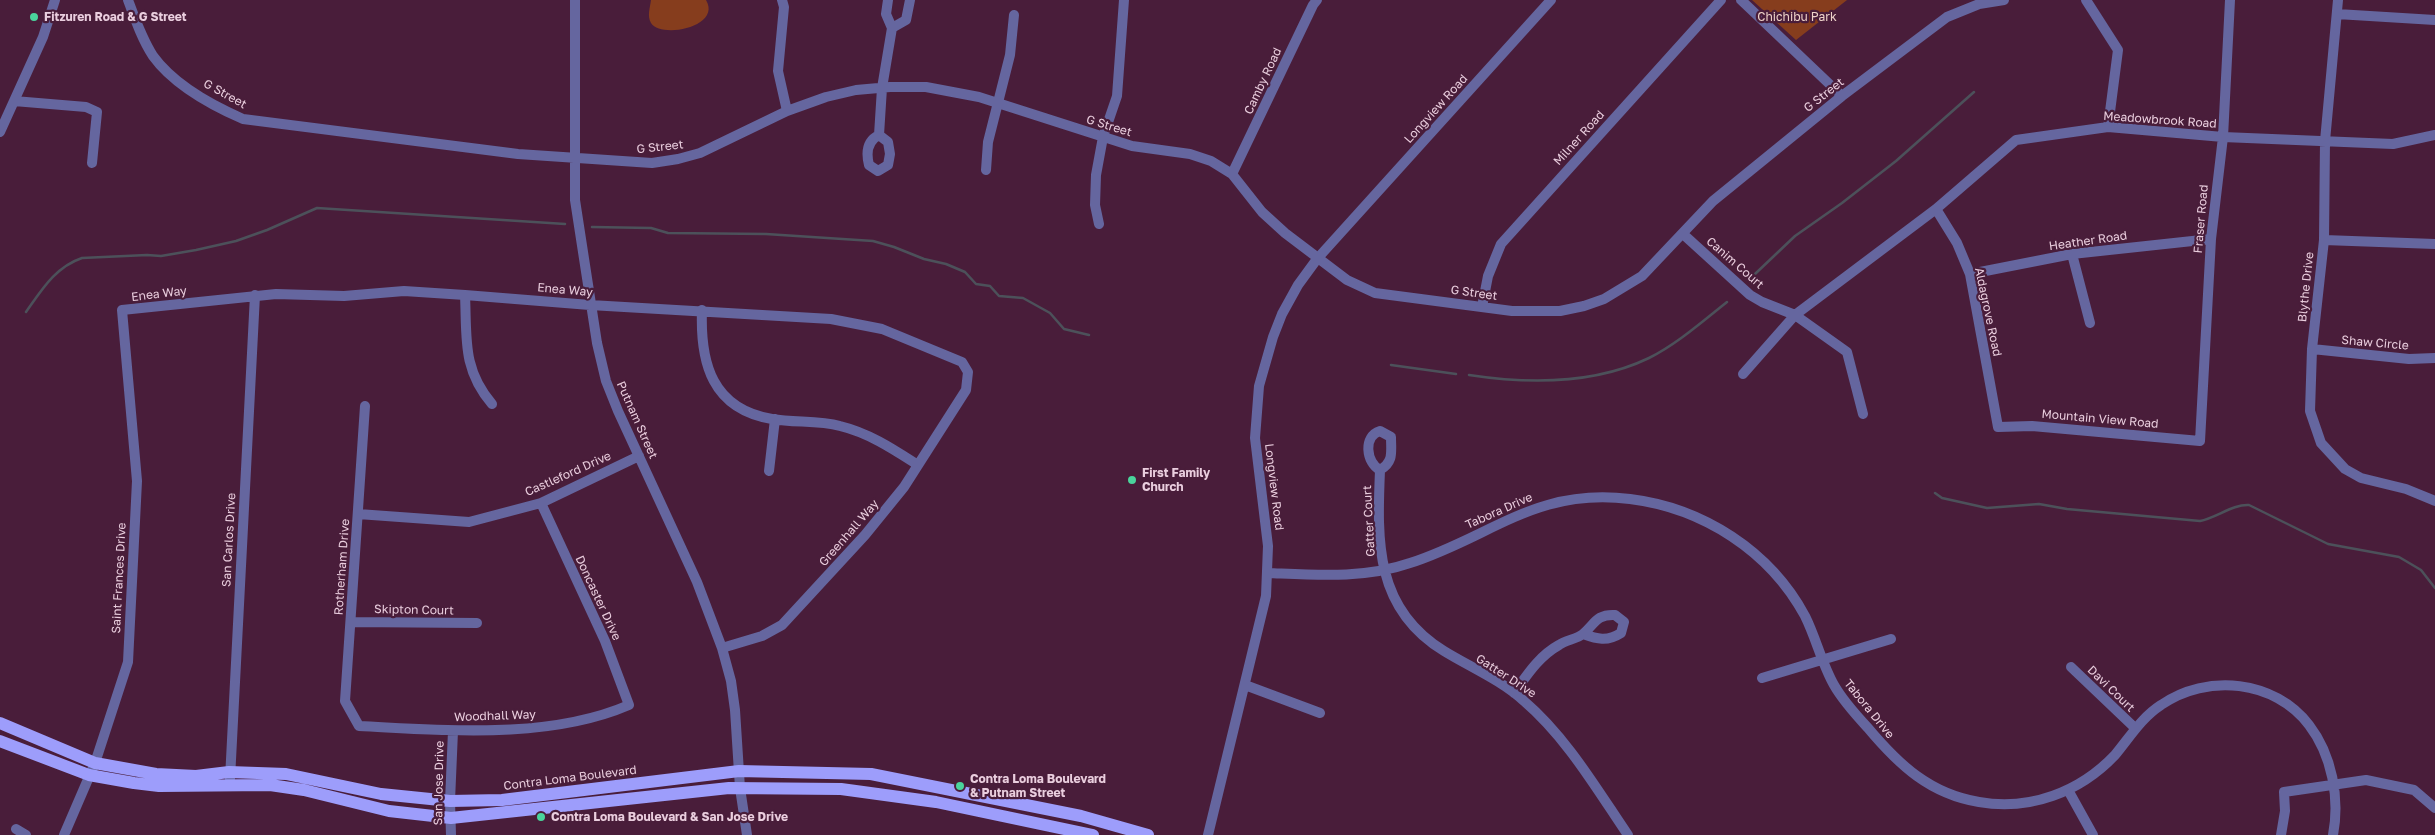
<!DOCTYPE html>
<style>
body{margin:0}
canvas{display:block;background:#491d3a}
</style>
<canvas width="2435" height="835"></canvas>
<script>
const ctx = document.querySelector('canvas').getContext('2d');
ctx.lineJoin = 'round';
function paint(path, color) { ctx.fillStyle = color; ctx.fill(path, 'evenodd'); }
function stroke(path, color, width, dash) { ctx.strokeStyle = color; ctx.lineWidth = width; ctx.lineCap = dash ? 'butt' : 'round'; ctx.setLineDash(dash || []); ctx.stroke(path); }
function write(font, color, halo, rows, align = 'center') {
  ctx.font = font + ' "Golos Text",sans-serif'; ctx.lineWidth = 4.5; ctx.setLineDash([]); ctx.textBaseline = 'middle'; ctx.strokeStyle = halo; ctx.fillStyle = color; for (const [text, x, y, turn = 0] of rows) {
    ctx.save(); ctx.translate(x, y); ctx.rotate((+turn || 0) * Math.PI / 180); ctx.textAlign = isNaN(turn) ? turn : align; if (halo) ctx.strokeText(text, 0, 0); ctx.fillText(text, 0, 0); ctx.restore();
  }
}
paint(new Path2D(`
 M651 0H706C722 27 661 39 651 23 647 16 650 8 651 0Z
 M1752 0H1847L1796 40Z`), '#863d1d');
stroke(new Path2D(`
 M592 227 651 228 668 233 766 234 873 241 894 247 924 259 946 264 965 272 976 284 990 286 999 296 1023 298 1050 313 1064 329 1089 335
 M1755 274 1795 236 1842 203 1896 161 1974 92
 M26 312C41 291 55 267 82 258L147 255 161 256 196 250 236 241 267 230 317 208 565 224
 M1391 365 1456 374
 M1469 375C1528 384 1595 384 1649 358 1677 344 1703 321 1727 302
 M1935 493 1942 498 1987 508 2039 504 2067 509 2200 521C2216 518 2233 504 2249 505L2328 544 2399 557 2421 570 2435 588`), '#4c515a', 2.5);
stroke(new Path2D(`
 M128 0C135 19 142 39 153 56 174 85 211 105 243 119L518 154 652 163 678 159 700 153 787 111 826 97 856 90 890 87H926L979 97 1132 146 1190 154 1211 161 1232 174 1262 212 1285 233 1347 280 1375 293 1512 311H1560L1584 306 1604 299 1642 276 1713 201 1842 96 1947 17 1979 4 2004 0
 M575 0V200L597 343 606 381 618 411 697 582 722 648 731 681 735 710 740 788 747 835
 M782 0 784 7 778 71 787 111
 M1741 0 1842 96
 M2086 0 2118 50 2108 127
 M2338 0 2325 141 2324 240 2312 349 2310 411 2321 443 2345 469 2361 478 2406 489 2435 501
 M2337 14 2435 20
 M892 28 906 20 910 0
 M14 101 86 107 97 112 92 163
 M0 132 43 37 55 0
 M879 135 882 88 892 28 886 14 888 0
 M879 135 888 142 890 154 888 165 878 171 869 165C866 153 867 141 879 135Z
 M986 170 988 142 1010 55 1014 15
 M1232 174 1313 5 1317 0
 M1936 209 1957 243 1970 274 1998 427 2032 426 2200 441 2211 239 2223 137 2230 0
 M1099 224 1095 205 1096 175 1103 137 1117 96 1124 0
 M1683 234 1750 295 1762 302 1795 315 1847 352 1863 414
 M2324 240 2435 244
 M2072 254 2090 323
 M1970 274 2072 254 2211 239
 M465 295C467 338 462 369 492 404
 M1482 307 1488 276 1501 244 1721 0
 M702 310C700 363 712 409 772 419 795 423 818 420 840 426 869 433 893 449 918 465
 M2312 349 2409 359 2435 358
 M1743 374 1795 315 1936 209 2016 140 2108 127 2223 137 2393 144 2435 135
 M365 406 345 701 359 726C445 730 548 740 629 705L605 641 541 503
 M1380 431 1391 437C1391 452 1394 462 1380 470 1366 463 1363 436 1380 431Z
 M1380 470C1377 542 1375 609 1444 651 1470 667 1501 680 1524 701 1567 738 1596 788 1628 835
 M769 471 775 419
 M358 514 469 522 541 503 639 456
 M1268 573C1316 575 1364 579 1410 563 1491 537 1536 487 1630 499 1703 508 1770 551 1805 616 1816 638 1822 664 1834 685 1843 701 1856 715 1868 728 1899 765 1930 794 1979 802 2030 811 2080 792 2115 755 2130 737 2141 718 2161 705 2207 673 2275 680 2309 725 2332 755 2340 798 2333 835
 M351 622 477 623
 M2071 667 2135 728
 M1762 678 1891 639
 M1245 685 1320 713
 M1514 693C1527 675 1539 656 1559 645 1566 640 1577 639 1583 634 1595 624 1596 614 1615 615L1624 622 1621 633C1607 642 1597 639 1583 634
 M230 779 255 295
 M2068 790 2093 835
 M16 829 26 835
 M64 835 95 763 128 662 137 481 122 310 276 294 344 296 404 291 465 295 590 305 831 319 882 329 962 362 968 372 966 390 904 487 865 535 782 625 762 636 722 648
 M451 835 450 801 453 731
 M1208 835 1266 596 1268 546 1255 438 1259 386 1273 337 1282 314 1298 285 1317 259 1551 0
 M2281 835 2285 811 2284 792 2366 780 2414 790 2435 808`), '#65669f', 10);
stroke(new Path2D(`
 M0 723 95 763 156 774 196 776 229 772 286 774 381 794 450 801 502 800 739 771 871 774 1081 816 1148 835
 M0 741 89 775 134 783 159 786 270 785 304 790 389 811 451 818 729 788 841 789 936 802 1093 835`), '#9d9dfb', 12);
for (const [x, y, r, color] of [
 [34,17,5,"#4ad49c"],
 [1132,480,5,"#4ad49c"],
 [960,786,5,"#4ad49c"],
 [541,817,5,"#4ad49c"]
]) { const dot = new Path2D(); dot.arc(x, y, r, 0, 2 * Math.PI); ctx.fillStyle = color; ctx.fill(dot); stroke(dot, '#491d3a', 2); }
write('bold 12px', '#eacede', '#491d3a', [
 ["Fitzuren Road & G Street",44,17],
 ["First Family",1142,473],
 ["Church",1142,487],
 ["Contra Loma Boulevard",970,779],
 ["& Putnam Street",970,793],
 ["Contra Loma Boulevard & San Jose Drive",551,817]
], 'left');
write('12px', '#eed3c9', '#491d3a', [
 ["Chichibu Park",1797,17]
]);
write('12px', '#eacede', '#491d3a', [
 ["Camby Road",1263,81,-65],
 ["G Street",225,94,29],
 ["G Street",1824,95,-38],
 ["Longview Road",1436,109,-48],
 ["Meadowbrook Road",2160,120,4],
 ["G Street",1109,126,17],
 ["Milner Road",1579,138,-48],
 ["G Street",660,147,-6],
 ["Fraser Road",2201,219,-85],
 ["Heather Road",2088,241,-8],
 ["Canim Court",1735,263,41],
 ["Blythe Drive",2306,287,-84],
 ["Enea Way",565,290,5],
 ["G Street",1474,293,8],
 ["Enea Way",159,294,-7],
 ["Aldagrove Road",1988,312,78],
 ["Shaw Circle",2375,343,5],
 ["Mountain View Road",2100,419,5],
 ["Putnam Street",637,420,66],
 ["Castleford Drive",568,474,-24],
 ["Longview Road",1274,487,83],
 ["Tabora Drive",1499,511,-24],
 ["Gatter Court",1369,521,-93],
 ["Greenhall Way",849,533,-49],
 ["San Carlos Drive",229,540,-87],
 ["Rotherham Drive",342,567,-86],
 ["Saint Frances Drive",119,578,-87],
 ["Doncaster Drive",598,598,65],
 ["Skipton Court",414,610,1],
 ["Gatter Drive",1506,676,33],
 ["Davi Court",2111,689,44],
 ["Tabora Drive",1869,709,51],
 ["Woodhall Way",495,716,-2],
 ["Contra Loma Boulevard",570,778,-7],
 ["San Jose Drive",439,783,-89]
]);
</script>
